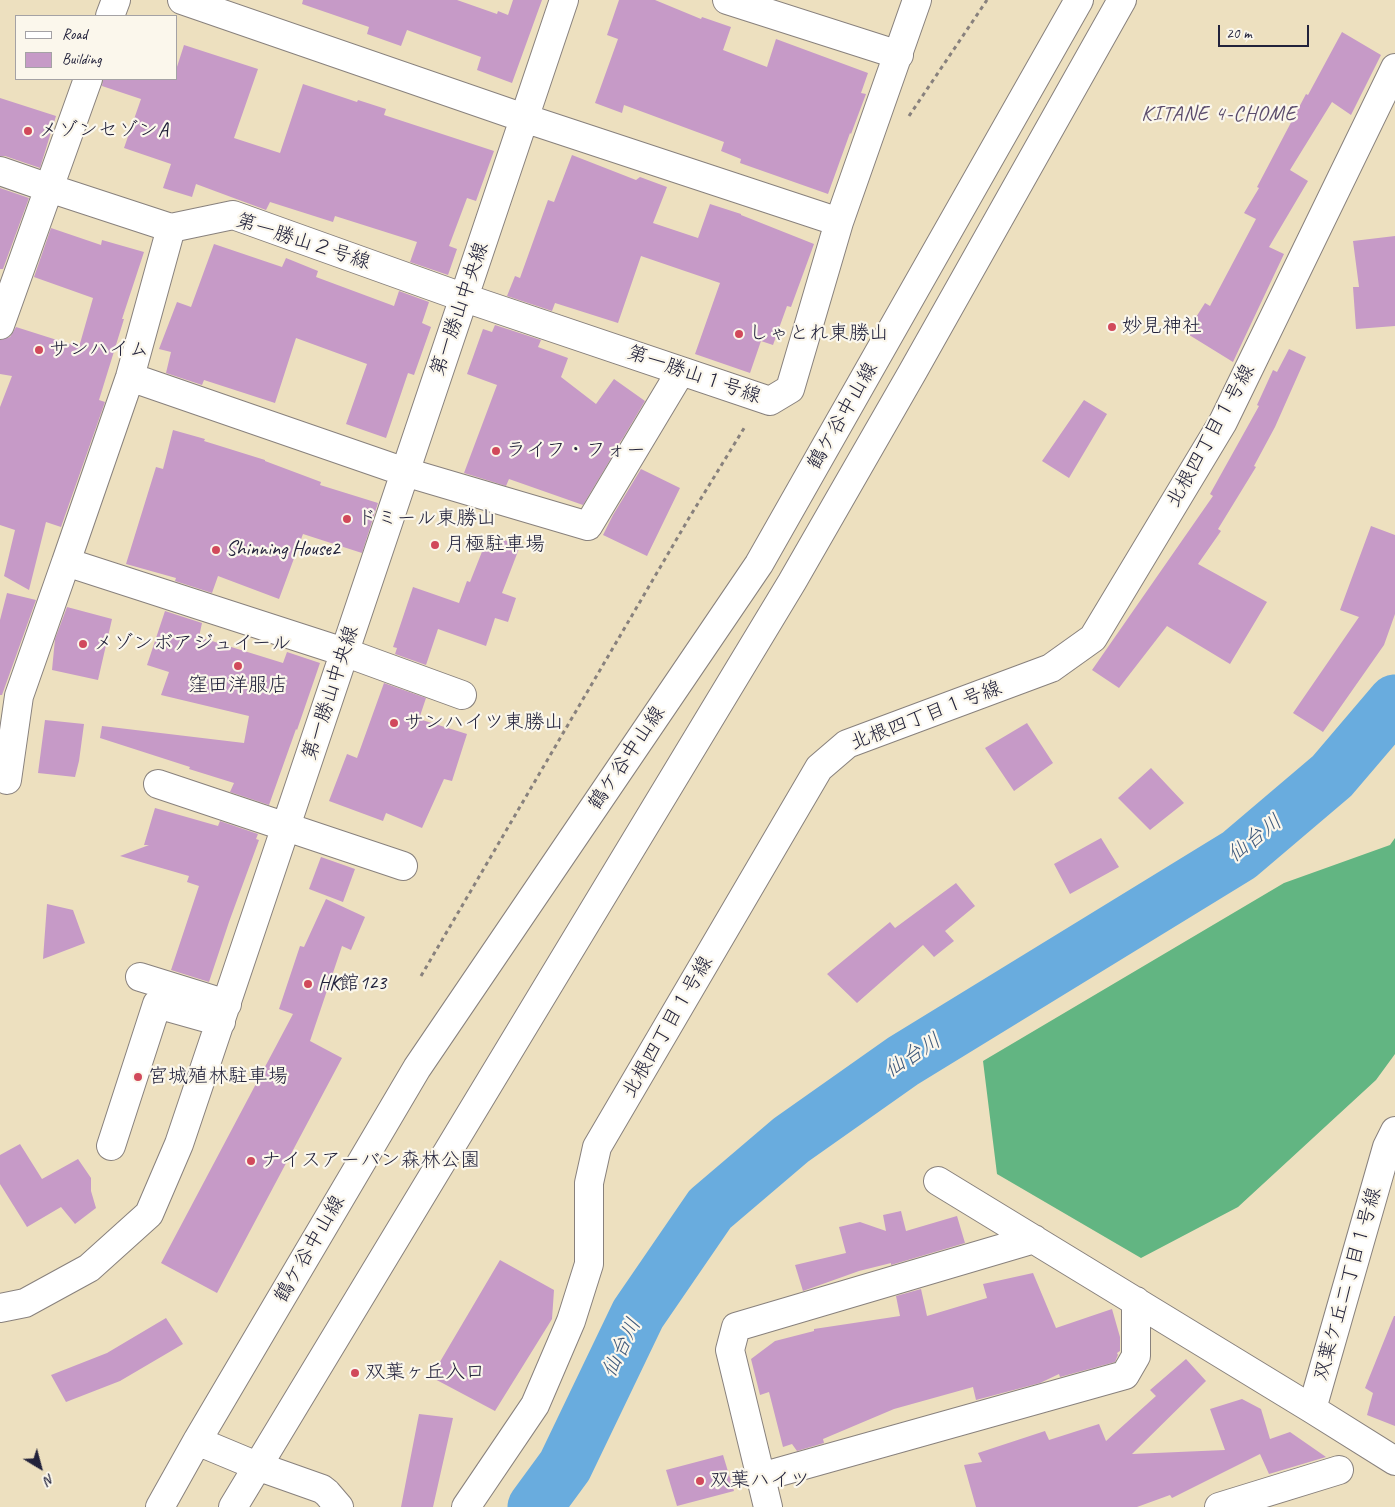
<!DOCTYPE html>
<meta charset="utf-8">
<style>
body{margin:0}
#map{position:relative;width:1395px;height:1507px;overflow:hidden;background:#ede0bf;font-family:Caveat,sans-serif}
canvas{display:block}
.legend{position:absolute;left:15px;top:15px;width:162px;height:65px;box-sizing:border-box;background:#fbf7ec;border:1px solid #a4a2a5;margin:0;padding:6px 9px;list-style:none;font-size:15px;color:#22223b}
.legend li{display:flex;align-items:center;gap:10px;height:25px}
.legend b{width:25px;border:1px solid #a4a2a5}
.north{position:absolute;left:15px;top:1442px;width:50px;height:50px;-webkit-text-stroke:4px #fbf7ec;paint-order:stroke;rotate:143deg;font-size:14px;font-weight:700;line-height:20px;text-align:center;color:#22223b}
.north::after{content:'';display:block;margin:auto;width:18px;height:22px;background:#22223b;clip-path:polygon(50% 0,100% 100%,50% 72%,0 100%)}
.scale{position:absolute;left:1218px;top:25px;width:91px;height:22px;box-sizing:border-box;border:2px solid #22223b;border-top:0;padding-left:6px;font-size:15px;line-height:18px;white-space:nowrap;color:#22223b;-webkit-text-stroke:4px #fbf7ec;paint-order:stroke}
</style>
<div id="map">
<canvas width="1395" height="1507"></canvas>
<ul class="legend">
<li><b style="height:6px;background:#fff"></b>Road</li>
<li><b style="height:14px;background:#c69ac7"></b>Building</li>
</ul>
<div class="north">N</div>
<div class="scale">20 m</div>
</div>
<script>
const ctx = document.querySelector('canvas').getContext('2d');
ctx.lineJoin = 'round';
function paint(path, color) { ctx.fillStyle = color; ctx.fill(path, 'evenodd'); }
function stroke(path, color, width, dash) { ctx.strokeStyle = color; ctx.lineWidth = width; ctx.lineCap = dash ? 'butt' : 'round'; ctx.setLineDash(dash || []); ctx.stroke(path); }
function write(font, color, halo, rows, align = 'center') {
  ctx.font = font + ' Caveat,"Klee One",sans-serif'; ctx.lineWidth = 4.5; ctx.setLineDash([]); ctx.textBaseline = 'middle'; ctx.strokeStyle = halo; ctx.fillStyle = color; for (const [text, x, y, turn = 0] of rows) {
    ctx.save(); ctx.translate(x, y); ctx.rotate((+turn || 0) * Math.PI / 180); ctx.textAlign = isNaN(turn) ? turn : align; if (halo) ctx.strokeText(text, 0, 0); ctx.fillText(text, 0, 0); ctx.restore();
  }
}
paint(new Path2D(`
 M1395 838V1054L1376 1080 1238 1207 1141 1258 997 1174 983 1061 1284 883 1390 845Z`), '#62b582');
stroke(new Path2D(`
 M535 1507 565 1466 638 1314 710 1209 791 1140 903 1061 1239 855 1332 776 1395 702`), '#69acde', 55);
paint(new Path2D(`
 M303 0H457L497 14 498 11 508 15 513 0H542L512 83 477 70 481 57 407 30 401 46 367 34 369 27 302 4Z
 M619 0H655L701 19 702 17 731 27 723 50 767 67 776 39 868 73 861 93 866 94 851 134 850 133 828 194 740 163 741 159 721 151 724 142 624 105 622 113 595 103 618 39 607 35Z
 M1342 32 1381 55 1351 115 1332 102 1290 170 1308 181 1269 247 1284 254 1233 362 1186 333 1205 303 1210 306 1256 219 1244 213 1259 188 1257 187 1306 94 1308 95Z
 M184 45 258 69 234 138 280 153 303 84 357 102 358 100 386 109 384 115 494 151 476 201 467 198 449 246 457 249 448 275 410 262 417 242 335 216 333 222 270 202 266 210 196 184 192 197 163 188 171 164 124 148 141 99 102 86 103 79H176V70Z
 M0 98 56 116 40 168 5 156H0Z
 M572 155 636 180 640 177 667 187 653 223 698 238 710 204 741 214V215L814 244 791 307 787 306 773 345 761 341 750 373 695 354 720 283 641 256 618 323 555 303 552 311 507 296 515 276 520 278 548 200 554 202Z
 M0 188 29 198 3 269H0Z
 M51 228 101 245 102 240 144 252 122 319H124L99 400 105 402 61 527 46 522 29 590 4 576 15 530 0 525V407L12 376 0 374V340L10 337 16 327 79 347 93 298 34 277Z
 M1395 236V326L1356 329 1353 287H1359L1353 241Z
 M214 244 282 267 286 258 318 271 316 277 394 306 399 291 429 302 422 323 431 327 414 375 408 373 386 438 346 424 367 364 296 338 275 403 204 380 202 385 166 373 171 352 159 349 177 302 191 307Z
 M495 325 541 340 538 347 568 358 561 377 596 404 614 379 645 401 623 438 611 454 613 455 583 505 509 479 506 486 464 473 497 385 467 374 483 329 492 332Z
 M1289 349 1306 357 1275 427 1254 466 1256 467 1218 529 1221 531 1198 564 1267 602 1230 664 1167 626 1119 688 1092 670 1213 496 1210 494 1259 406 1257 405 1273 370 1277 372Z
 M1084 400 1107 414 1069 478 1042 461Z
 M173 430 205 439 204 441 265 460V461L321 482 320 485 378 503 362 553 303 534 279 599 218 576 212 593 175 581 176 578 126 564 156 467 163 469Z
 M641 469 680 488 647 556 603 535 613 515Z
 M1371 526 1395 535V614L1384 645 1323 732 1293 713 1359 617 1340 610Z
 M489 534 520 546 502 593 516 598 508 622 495 618 486 646 438 629 426 665 395 654 397 648 393 647 413 587 459 603 467 581 470 582Z
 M7 593 36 600 2 695H0V620Z
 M67 607 112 619 98 680 52 670 55 639Z
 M165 611 202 623 199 637 283 663 287 652 320 663 297 730 296 729 269 805 230 792 234 783 189 769 190 767 100 738 102 726 244 743 249 716 161 695 169 672 147 665Z
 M384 683 426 698 419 719 467 734 452 781 444 779 422 828 386 813 383 821 329 801 347 754 357 758Z
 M45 720 84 724 79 761 75 777 38 773Z
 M1027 723 1053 763 1014 791 985 748Z
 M1151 768 1184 803 1150 830 1118 798Z
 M155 808 218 826 220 821 258 834 256 839 259 840 229 922 209 982 171 970 199 886 187 882 189 876 120 856 149 845H144Z
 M1101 838 1119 867 1070 894 1054 864Z
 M321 857 355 869 343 902 309 889Z
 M956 883 975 906 945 931 954 941 934 957 923 945 857 1003 827 974 890 922 895 928Z
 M326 899 365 917 351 950 342 946 310 1041 342 1058 217 1293 161 1263 293 1014 279 1009 300 946 304 947Z
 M47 904 73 910 85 943 43 959Z
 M20 1144 42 1179 78 1159 91 1178V1191L96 1208 75 1224 61 1207 27 1227 0 1184V1155Z
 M901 1211 906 1231 957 1216 965 1243 891 1265V1263L859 1271 803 1291 795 1265 846 1253 839 1227 860 1222 886 1231 883 1215Z
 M500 1260 554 1290 552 1319 495 1411 431 1377Z
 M1033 1273 1056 1328 1112 1309 1120 1337V1351L1117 1353 1118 1355 1115 1362 1060 1377 1059 1374 1040 1383 976 1400 973 1387 894 1409 823 1439 824 1443 797 1451 792 1444 783 1447 769 1392 760 1395 751 1359 775 1341 814 1331V1329L900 1316 896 1296 921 1289 927 1316 987 1298 983 1284Z
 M1394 1316H1395V1426L1367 1415 1373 1393 1365 1388Z
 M166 1318 183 1344 120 1381 66 1402 51 1375 107 1353Z
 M1186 1359 1206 1381 1132 1454 1225 1450 1210 1409 1242 1399 1261 1409 1270 1439 1290 1432 1326 1457 1269 1474 1260 1454 1172 1498 1170 1495 1137 1507H976L964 1465 982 1462 978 1453 1045 1431 1049 1440 1099 1424 1106 1441 1156 1396 1150 1390Z
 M419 1414 453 1418 433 1507H401Z
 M723 1455 734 1491 677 1506 666 1470Z`), '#c69ac7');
const minor = new Path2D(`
 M182 0 524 118 839 222
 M727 0 899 55
 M110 16 116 0
 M88 79 49 188 171 228 233 215 465 298 770 401 790 389 839 222 917 0
 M0 171 49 188 0 325
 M130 377 405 472 588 526 681 371
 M66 562 130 377 171 228
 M7 780 19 696 66 562 344 652 462 695
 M158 784 403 866
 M140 977 227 1004
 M111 1146 157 1004 221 1022
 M938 1181 1312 1409 1395 1461
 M0 1308 25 1303 89 1268 149 1214 179 1144 564 0
 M1312 1409 1387 1147 1395 1131
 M197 1441 257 1466 322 1489 327 1493 339 1507
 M761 1477 1125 1375 1136 1356V1301
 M160 1507 197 1441 417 1068 759 564 1079 0
 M233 1507 792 582 912 373 1122 0
 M466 1507 535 1405 571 1321 589 1264V1183L597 1147 819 768 847 744 1051 668 1093 638 1223 422 1395 68
 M768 1507 730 1350 736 1327 1034 1239
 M1219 1507 1339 1470`);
stroke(minor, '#88817d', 30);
stroke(new Path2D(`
 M909 116 987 0
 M421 976 689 518 746 425`), '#88817d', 3, [4, 4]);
stroke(minor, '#fff', 28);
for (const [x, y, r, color] of [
 [28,131,5,"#d1495b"],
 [1112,327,5,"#d1495b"],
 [739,334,5,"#d1495b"],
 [39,350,5,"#d1495b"],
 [496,451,5,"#d1495b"],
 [347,519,5,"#d1495b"],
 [435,545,5,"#d1495b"],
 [216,550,5,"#d1495b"],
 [83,644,5,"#d1495b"],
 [238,666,5,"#d1495b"],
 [394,723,5,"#d1495b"],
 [308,984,5,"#d1495b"],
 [138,1077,5,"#d1495b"],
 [251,1161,5,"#d1495b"],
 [355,1373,5,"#d1495b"],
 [700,1481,5,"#d1495b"]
]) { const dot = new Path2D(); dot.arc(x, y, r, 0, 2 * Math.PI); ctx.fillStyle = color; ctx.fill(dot); stroke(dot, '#fbf7ec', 2); }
write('20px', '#22223b', '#fbf7ec', [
 ["メゾンセゾンA",38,131],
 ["妙見神社",1122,327],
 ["しゃとれ東勝山",749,334],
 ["サンハイム",49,350],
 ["ライフ・フォー",506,451],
 ["ドミール東勝山",357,519],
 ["月極駐車場",445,545],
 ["Shinning House2",226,550],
 ["メゾンボアジュイール",93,644],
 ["窪田洋服店",238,686,"center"],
 ["サンハイツ東勝山",404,723],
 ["HK館123",318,984],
 ["宮城殖林駐車場",148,1077],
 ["ナイスアーバン森林公園",261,1161],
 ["双葉ヶ丘入口",365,1373],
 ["双葉ハイツ",710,1481]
], 'left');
write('20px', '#22223b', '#fbf7ec', [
 ["第一勝山２号線",303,242,18],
 ["第一勝山中央線",460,309,-71],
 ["第一勝山１号線",694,375,19],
 ["鶴ケ谷中山線",843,416,-60],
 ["北根四丁目１号線",1211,436,-61],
 ["第一勝山中央線",331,693,-72],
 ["北根四丁目１号線",926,716,-21],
 ["鶴ケ谷中山線",627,758,-56],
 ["北根四丁目１号線",668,1027,-60],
 ["鶴ケ谷中山線",310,1249,-60],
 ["双葉ケ丘二丁目１号線",1348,1284,-74]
]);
ctx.letterSpacing = '1px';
write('21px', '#5b4c6c', '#fbf7ec', [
 ["KITANE 4-CHOME",1219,114]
]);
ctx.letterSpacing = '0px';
write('italic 21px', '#3e597c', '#fbf7ec', [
 ["仙台川",1255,839,-38],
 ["仙台川",913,1056,-33],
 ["仙台川",622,1348,-64]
]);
</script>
